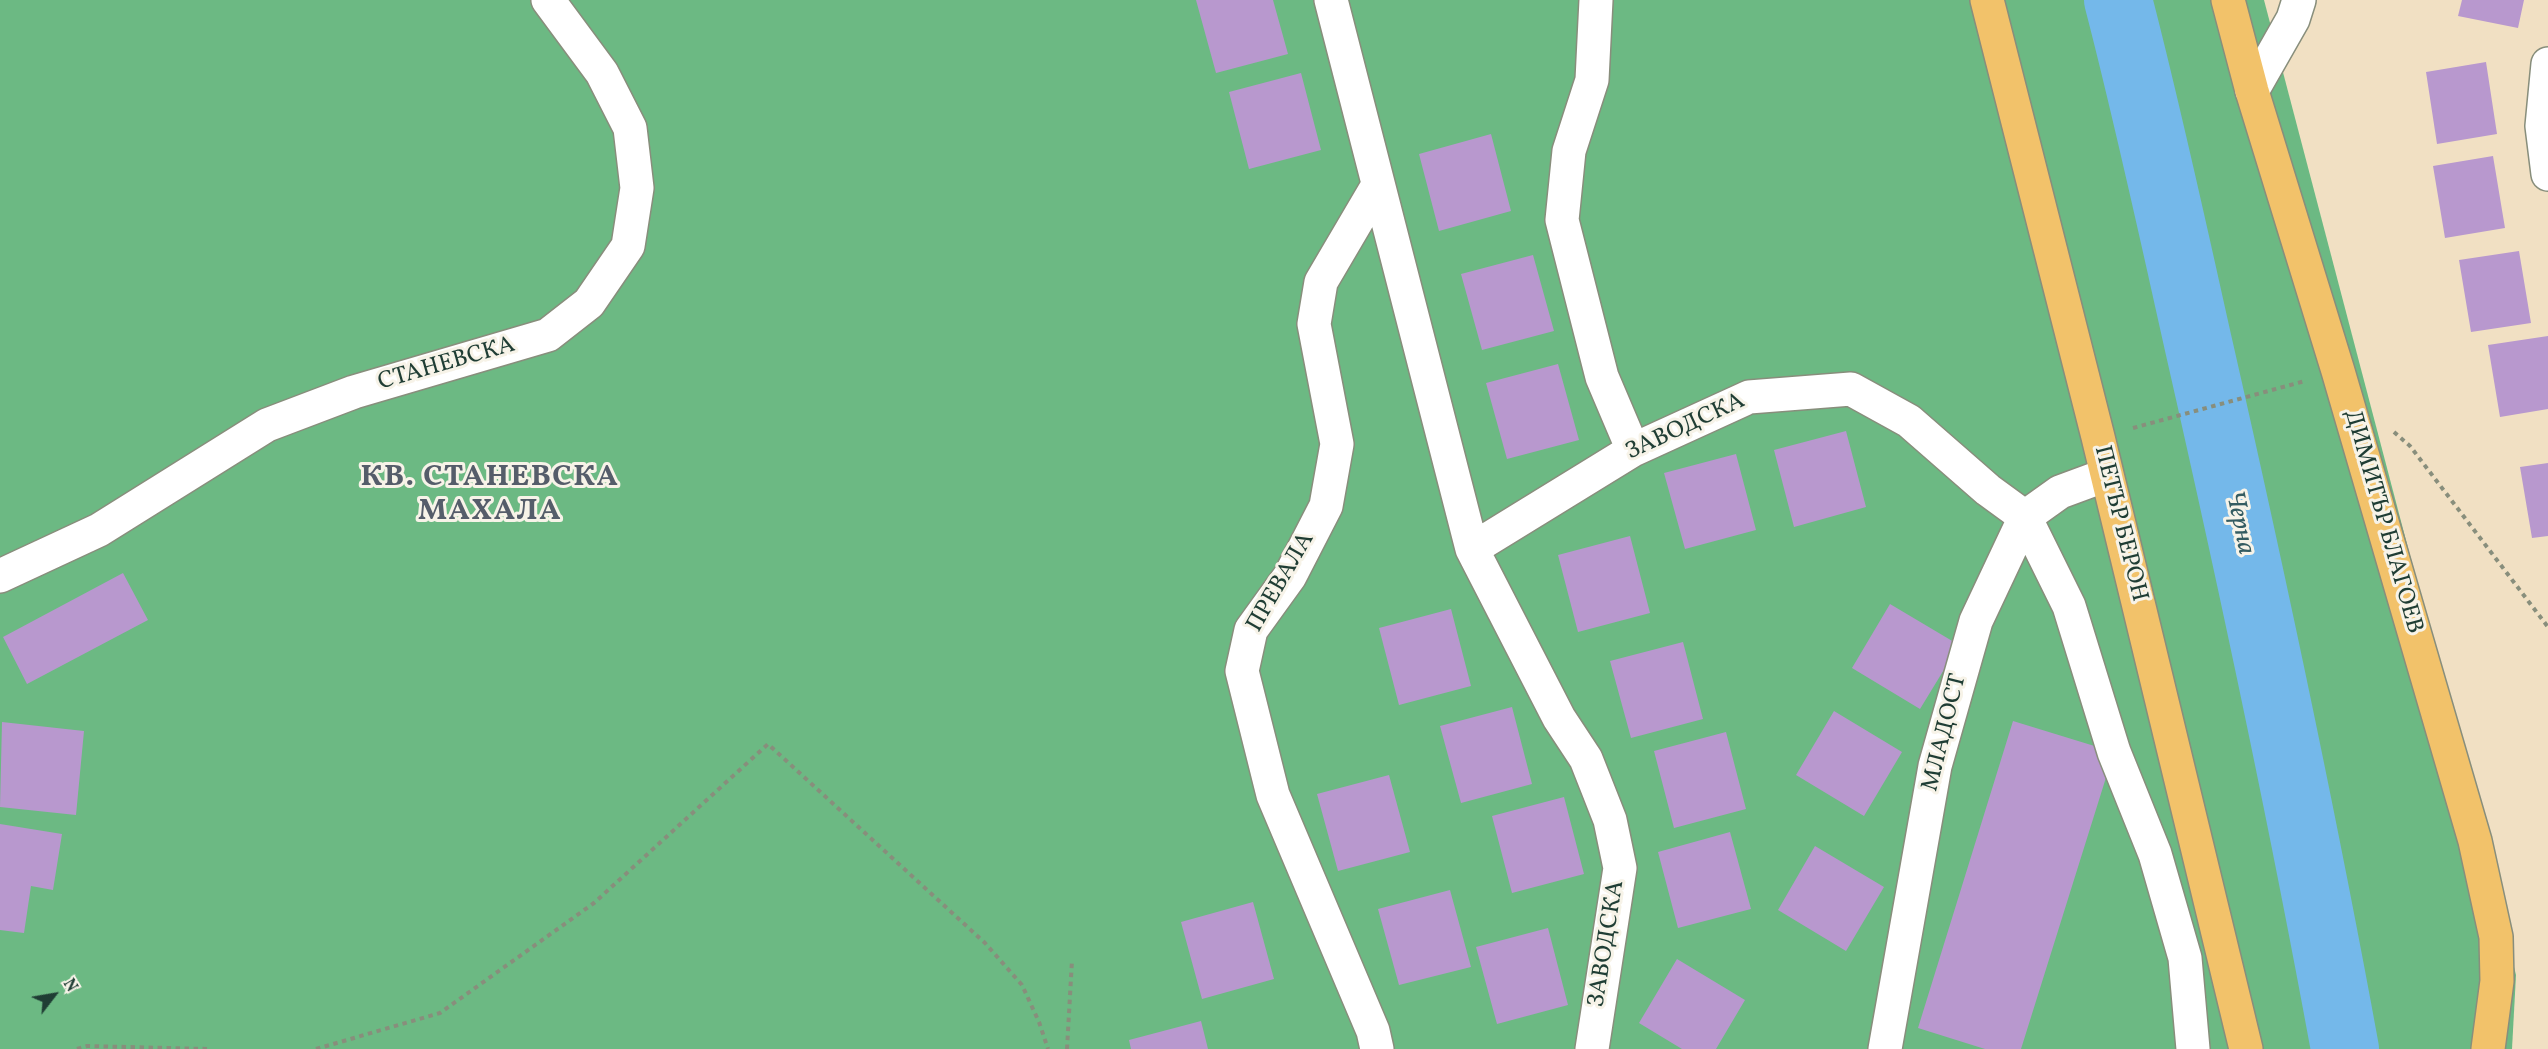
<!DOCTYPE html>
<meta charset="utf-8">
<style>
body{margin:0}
#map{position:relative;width:2548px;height:1049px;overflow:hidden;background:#f1e0c3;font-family:Vollkorn,serif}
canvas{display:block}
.north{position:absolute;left:24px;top:965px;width:60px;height:60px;-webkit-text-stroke:4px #f7f3e8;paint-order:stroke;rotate:59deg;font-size:16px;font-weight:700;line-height:24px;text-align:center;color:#1f3d34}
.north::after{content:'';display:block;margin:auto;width:21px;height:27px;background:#1f3d34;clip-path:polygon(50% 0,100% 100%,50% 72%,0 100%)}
</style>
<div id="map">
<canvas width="2548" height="1049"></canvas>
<div class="north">N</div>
</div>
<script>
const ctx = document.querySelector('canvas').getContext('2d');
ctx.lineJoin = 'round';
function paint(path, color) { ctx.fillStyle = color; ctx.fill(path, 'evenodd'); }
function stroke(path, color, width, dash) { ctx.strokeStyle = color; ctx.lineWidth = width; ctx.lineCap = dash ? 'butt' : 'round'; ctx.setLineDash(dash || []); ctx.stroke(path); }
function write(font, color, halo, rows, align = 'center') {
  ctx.font = font + ' Vollkorn,serif'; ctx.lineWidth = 6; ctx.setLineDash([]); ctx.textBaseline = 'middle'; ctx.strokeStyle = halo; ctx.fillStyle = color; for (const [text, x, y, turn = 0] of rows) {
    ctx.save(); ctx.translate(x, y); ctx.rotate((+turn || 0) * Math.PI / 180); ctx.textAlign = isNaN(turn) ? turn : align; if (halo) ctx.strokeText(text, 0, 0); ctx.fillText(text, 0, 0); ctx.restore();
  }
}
paint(new Path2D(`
 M0 0H2264L2428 624 2516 975 2512 1049H0Z`), '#6cb983');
stroke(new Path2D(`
 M2118 0C2148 115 2173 231 2199 347 2252 580 2302 814 2345 1049`), '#74b8ea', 68);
paint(new Path2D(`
 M1196 0H1273L1288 54 1216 73Z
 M2462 0H2524L2518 28 2458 16Z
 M2486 62 2497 134 2437 144 2426 72Z
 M1301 73 1321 150 1249 169 1229 92Z
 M1491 134 1511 211 1439 231 1419 154Z
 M2493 156 2505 228 2445 238 2433 166Z
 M2519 251 2531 323 2471 332 2459 260Z
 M1533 255 1554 331 1482 350 1461 274Z
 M2548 336V409L2500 417 2488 345Z
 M1558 364 1579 440 1507 459 1486 383Z
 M1846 431 1866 507 1794 527 1774 450Z
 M1736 454 1756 530 1685 549 1664 473Z
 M2548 463V536L2532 538 2520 467Z
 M1630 536 1650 613 1578 632 1558 555Z
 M123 573 148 620 27 684 3 637Z
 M1890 604 1959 645 1920 709 1852 668Z
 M1451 609 1471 686 1399 705 1379 628Z
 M1683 642 1703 719 1631 738 1610 661Z
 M1512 707 1532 784 1461 803 1440 726Z
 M1834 711 1902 752 1864 816 1796 775Z
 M2013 721 2114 752 2021 1049H1985L1918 1028Z
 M2 722 84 731 76 815 0 807Z
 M1726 732 1746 809 1674 828 1654 751Z
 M1389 775 1410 852 1338 871 1317 794Z
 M1564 797 1584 874 1512 893 1492 816Z
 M0 824 62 834 53 890 31 886 24 933 0 930Z
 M1730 832 1751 909 1678 928 1658 852Z
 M1815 846 1884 887 1846 951 1778 910Z
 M1450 890 1471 967 1399 985 1378 909Z
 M1253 902 1274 979 1202 999 1181 922Z
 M1548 928 1568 1005 1497 1024 1476 947Z
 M1677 959 1745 1000 1716 1049H1682L1639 1023Z
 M1201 1021 1208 1049H1131L1129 1040Z`), '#b898ce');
const minor = new Path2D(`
 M1331 0 1472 549 1559 718 1586 759 1610 820 1620 868 1592 1049
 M1596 0 1592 80 1569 151 1562 220 1602 377 1633 450
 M2548 64 2542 126 2548 174
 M2252 91 2293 19 2299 0
 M1472 549 1633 450 1749 397 1851 389 1909 421 1988 490 2025 517 2069 606 2114 752 2155 854 2185 958 2193 1049
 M0 576 99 530 267 425 354 392 548 335 589 303 628 246 637 188 630 128 602 73 548 0
 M1377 1049 1373 1031 1273 795 1242 671 1251 630 1290 576 1326 506 1337 444 1314 324 1321 282 1378 185
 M1885 1049 1935 766 1976 621 2025 517 2060 492 2106 475`);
const major = new Path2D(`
 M1987 0 2098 437 2246 1049
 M2228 0 2252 91 2338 371 2475 841 2496 937 2497 981 2488 1049`);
stroke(minor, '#888e7c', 36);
stroke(major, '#888e7c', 36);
stroke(new Path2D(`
 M2133 428 2305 381
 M2394 432 2410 446 2548 627
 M77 1049 87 1046 208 1049
 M316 1049 440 1013 594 903 768 744 985 943 1022 985 1039 1022 1048 1049
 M1067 1049 1072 960`), '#888e7c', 4, [4.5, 4.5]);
stroke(minor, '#fff', 33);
stroke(major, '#f2c26a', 33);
write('24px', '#1f3d34', '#f7f3e8', [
 ["СТАНЕВСКА",447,365,-16],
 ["ЗАВОДСКА",1686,428,-25],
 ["ДИМИТЪР БЛАГОЕВ",2382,522,74],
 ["ПЕТЪР БЕРОН",2119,524,76],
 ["ПРЕВАЛА",1282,583,-60],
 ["МЛАДОСТ",1946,733,-76],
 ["ЗАВОДСКА",1608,944,-81]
]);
write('italic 26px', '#345c62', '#f7f3e8', [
 ["Черна",2238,523,78]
]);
ctx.letterSpacing = '1.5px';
write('bold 30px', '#555d6a', '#f7f3e8', [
 ["КВ. СТАНЕВСКА",490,479],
 ["МАХАЛА",490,513]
]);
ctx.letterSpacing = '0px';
</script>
